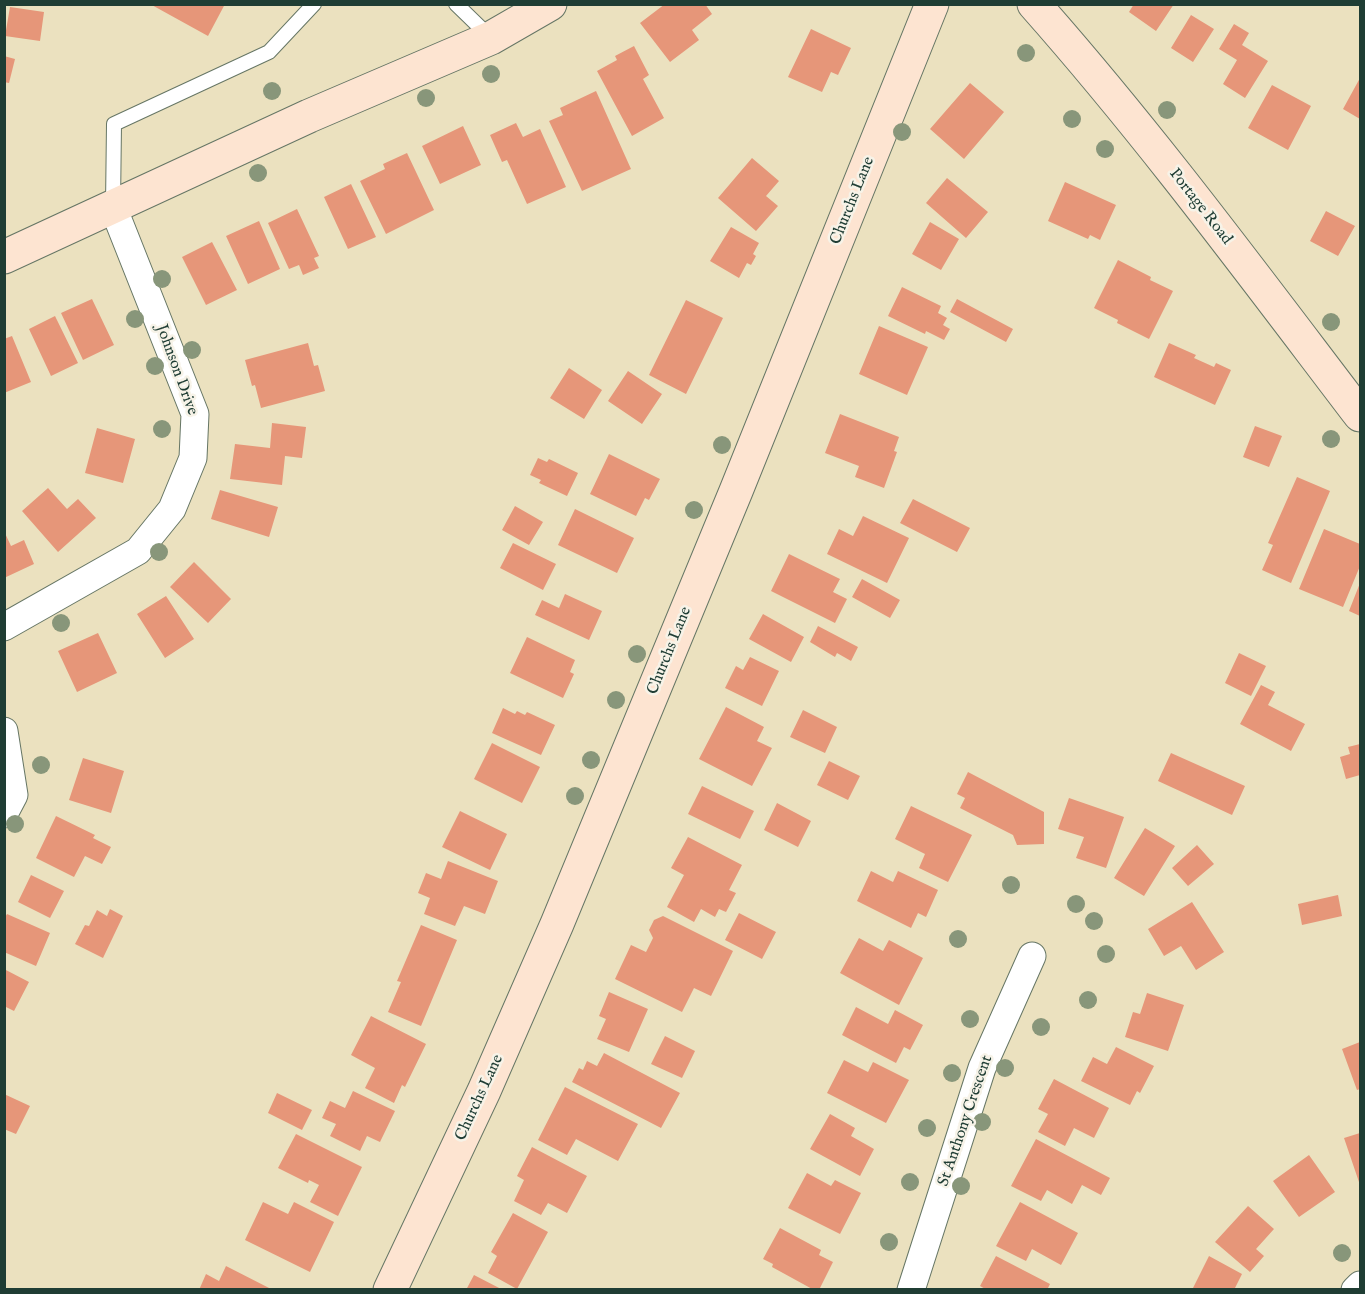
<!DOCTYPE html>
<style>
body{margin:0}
#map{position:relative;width:1365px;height:1294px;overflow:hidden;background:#ebe1bf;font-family:"IM FELL English",serif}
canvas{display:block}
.frame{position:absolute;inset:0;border:6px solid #1f3d34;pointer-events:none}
</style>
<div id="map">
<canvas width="1365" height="1294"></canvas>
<div class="frame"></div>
</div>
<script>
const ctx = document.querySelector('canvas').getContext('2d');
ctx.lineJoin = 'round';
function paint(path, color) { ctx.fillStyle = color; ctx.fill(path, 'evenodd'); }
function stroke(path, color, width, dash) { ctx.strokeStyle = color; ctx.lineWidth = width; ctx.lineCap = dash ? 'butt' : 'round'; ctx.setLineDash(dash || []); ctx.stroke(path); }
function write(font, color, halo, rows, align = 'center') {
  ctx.font = font + ' "IM FELL English",serif'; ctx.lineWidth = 5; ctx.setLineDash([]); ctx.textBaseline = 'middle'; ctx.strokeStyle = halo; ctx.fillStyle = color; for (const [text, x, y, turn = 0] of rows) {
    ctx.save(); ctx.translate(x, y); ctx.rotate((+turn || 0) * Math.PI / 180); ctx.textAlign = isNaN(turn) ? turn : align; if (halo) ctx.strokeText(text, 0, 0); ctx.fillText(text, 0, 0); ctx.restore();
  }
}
paint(new Path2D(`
 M150 4H225L208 36Z
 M665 4H705L712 14 692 30 699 40 670 62 640 23Z
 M1134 4H1174L1156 31 1129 12Z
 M10 7 44 12 40 41 5 36Z
 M1191 15 1214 29 1193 62 1171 48Z
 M1234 24 1249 33 1242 45 1268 61 1245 98 1223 84 1237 60 1219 49Z
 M811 29 851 48 838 75 831 72 822 92 788 77Z
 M634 46 649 75 643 79 664 118 632 136 597 71 617 60 615 56Z
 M4 56 15 59 9 83 4 82Z
 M1360 78V119L1343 109Z
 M970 83 1004 112 964 159 930 129Z
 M1272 85 1311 106 1288 150 1248 128Z
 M596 91 631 169 582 191 549 121 563 115 560 108Z
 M516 123 523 137 540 129 566 187 527 204 507 160 502 162 490 135Z
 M463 126 481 165 440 184 422 146Z
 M407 153 434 210 386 234 360 181 385 169 383 164Z
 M752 158 779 181 766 196 778 206 756 231 718 198Z
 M947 178 988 212 966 238 926 203Z
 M1065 182 1116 205 1100 240 1090 235 1088 239 1048 221Z
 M351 184 376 237 348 249 324 197Z
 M297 209 319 256 314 258 319 268 303 275 299 265 289 269 268 223Z
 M1326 211 1355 226 1338 256 1310 241Z
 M259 221 280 269 248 284 226 236Z
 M930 222 959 239 941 270 912 254Z
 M731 227 759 243 753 254 756 256 751 265 747 263 739 278 710 261Z
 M212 242 237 290 206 305 182 257Z
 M1118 260 1151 277 1150 280 1173 291 1149 339 1117 323 1118 320 1094 308Z
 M902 287 941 306 938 313 947 318 943 325 950 329 944 340 926 331 925 334 888 316Z
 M92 299 114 345 83 360 61 313Z
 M957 299 1013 329 1006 342 950 312Z
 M686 300 723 318 686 394 649 375Z
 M55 316 78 363 51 376 29 329Z
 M879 326 928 347 907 395 859 374Z
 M12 336 31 382 4 393V339Z
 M308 343 314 366 318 365 325 391 261 408 255 385 252 386 245 360Z
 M1169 343 1196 355 1194 358 1214 367 1216 363 1231 370 1215 405 1154 377Z
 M569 368 602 390 584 419 550 398Z
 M628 371 662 394 642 424 608 401Z
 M840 414 899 437 894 451 897 452 884 488 855 477 859 466 825 453Z
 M272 423 306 427 302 458 285 456 282 485 230 479 235 444 270 448Z
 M1255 426 1282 436 1269 467 1243 457Z
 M97 428 135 439 123 483 85 473Z
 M609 454 660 479 649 500 645 498 636 516 590 494Z
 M538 458 547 462 549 459 578 473 567 496 539 483 541 480 530 475Z
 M1297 477 1330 491 1291 583 1262 570 1273 545 1268 543Z
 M48 488 67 509 78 499 96 518 58 552 22 511Z
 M220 490 278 507 269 537 211 519Z
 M913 499 970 528 957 552 900 523Z
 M515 506 543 522 529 545 502 530Z
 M575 509 634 538 617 573 558 545Z
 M863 516 909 538 887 583 827 554 839 529 853 536Z
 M1324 529 1360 544V566L1343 607 1299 589Z
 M4 531 11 546 24 540 34 564 4 578Z
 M513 543 556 564 543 590 500 568Z
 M789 554 840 579 833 592 847 599 835 623 771 591Z
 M194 562 231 599 208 623 170 587Z
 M862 579 900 600 890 618 852 597Z
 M1360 583V616L1349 611Z
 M565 594 602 611 589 640 535 615 542 600 559 608Z
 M166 596 194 639 165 658 137 614Z
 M763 614 804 637 791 662 749 639Z
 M818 626 858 647 851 661 837 653 835 657 810 642Z
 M98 633 117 673 77 692 58 651Z
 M527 637 575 660 570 672 574 674 563 698 510 673Z
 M1239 653 1266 666 1251 696 1225 683Z
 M750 657 779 671 762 706 725 688 736 666 743 670Z
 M1261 685 1275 692 1268 705 1305 724 1291 751 1240 724Z
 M726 707 764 727 757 741 772 748 752 786 699 759Z
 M503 708 515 714 517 711 525 715 527 712 555 725 541 755 492 733Z
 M803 710 837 727 825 753 790 737Z
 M492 743 540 767 522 803 474 779Z
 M1360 744V775L1346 779 1340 757 1350 754 1348 747Z
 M1171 753 1245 786 1232 815 1158 781Z
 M83 758 124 771 111 813 69 800Z
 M829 761 860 776 848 800 817 785Z
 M968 772 1044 812V844L1017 845 1013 835 960 808 965 798 957 794Z
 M702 786 754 811 740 839 688 814Z
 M1069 798 1124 817 1106 868 1076 858 1084 837 1058 829Z
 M777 803 811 821 798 847 764 830Z
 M911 806 972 835 948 882 919 868 925 854 895 839Z
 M460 811 507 834 490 870 442 847Z
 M56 816 95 835 93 838 111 847 102 864 85 856 74 877 36 858Z
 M1145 828 1175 846 1144 896 1114 878Z
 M688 837 742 865 729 890 736 893 726 912 719 909 715 917 701 909 694 922 667 907 684 875 671 868Z
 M1197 845 1214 864 1188 886 1172 868Z
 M448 861 498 881 485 914 464 906 455 926 424 914 430 898 418 893 426 873 441 879Z
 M871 871 893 882 898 871 938 890 926 917 918 913 911 928 857 901Z
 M31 875 64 891 50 918 18 902Z
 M1338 895 1342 916 1302 925 1298 904Z
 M1192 902 1224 952 1196 970 1181 946 1164 956 1148 929Z
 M110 909 123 916 103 958 75 944 85 925 89 926 97 910 107 916Z
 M739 913 776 932 762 959 725 940Z
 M7 914 50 933 36 966 4 952V919Z
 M663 916 733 951 711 996 694 988 682 1012 615 979 631 945 646 952 653 938 649 930 654 920Z
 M421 925 457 940 421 1026 388 1012 401 982 397 981Z
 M859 938 883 951 889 940 923 958 899 1005 840 973Z
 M4 969 29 982 14 1011 4 1006Z
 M609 992 648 1009 629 1052 597 1039 606 1019 599 1016Z
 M1147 993 1184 1005 1168 1051 1125 1037 1133 1012 1140 1014Z
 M856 1007 888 1024 895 1010 923 1025 910 1050 904 1047 896 1063 842 1035Z
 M371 1016 426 1044 405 1087 402 1085 394 1103 365 1088 375 1068 351 1055Z
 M665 1036 695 1051 682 1078 651 1064Z
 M1360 1042V1089L1357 1090 1342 1049Z
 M1116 1047 1154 1066 1140 1093 1137 1091 1130 1105 1081 1081 1093 1057 1107 1064Z
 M604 1053 680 1093 661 1128 572 1082 579 1068 583 1070 587 1061 597 1066Z
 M844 1060 868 1072 873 1062 909 1080 886 1123 827 1093Z
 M1054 1079 1109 1108 1094 1138 1074 1128 1065 1146 1038 1132 1048 1114 1038 1109Z
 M565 1087 638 1124 618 1161 576 1139 567 1155 538 1140Z
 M353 1091 395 1111 380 1142 367 1136 360 1151 330 1136 336 1124 322 1118 330 1101 345 1108Z
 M277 1093 312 1110 302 1130 268 1113Z
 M4 1094 30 1106 16 1134 4 1129Z
 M830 1114 855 1128 851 1136 874 1149 860 1176 810 1149Z
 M1360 1133V1185L1344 1138Z
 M296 1134 362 1167 338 1216 310 1202 319 1185 309 1180 308 1183 278 1168Z
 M1036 1139 1110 1178 1101 1195 1082 1185 1072 1204 1047 1190 1041 1201 1011 1186Z
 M532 1147 587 1176 567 1213 548 1203 541 1215 514 1201 524 1180 517 1176Z
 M1309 1155 1335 1192 1299 1217 1273 1181Z
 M807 1173 831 1186 835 1180 861 1193 840 1234 788 1208Z
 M263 1202 288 1214 294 1202 334 1222 310 1272 245 1240Z
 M1020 1202 1078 1233 1061 1265 1032 1249 1026 1261 996 1246Z
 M1248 1206 1274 1229 1256 1249 1264 1256 1250 1272 1215 1242Z
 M513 1213 548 1232 517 1289 488 1273 497 1256 491 1252Z
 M780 1228 821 1250 819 1255 833 1262 819 1290H814L772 1267 773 1264 763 1259Z
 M996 1256 1050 1284 1047 1290H987L980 1286Z
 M1209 1256 1242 1274 1234 1290H1192Z
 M226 1266 273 1290H199L206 1274 219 1281Z
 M474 1275 503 1290H466Z`), '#e69679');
const lane = new Path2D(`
 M456 4 491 38
 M113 205 114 124 269 52 314 4`);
const street = new Path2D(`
 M4 627 138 551 172 509 193 458 195 414 113 207
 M4 731 14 795 4 814
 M911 1290 982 1068 1032 956
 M1355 1290 1360 1285`);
const secondary = new Path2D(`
 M1034 4C1150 135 1254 276 1360 415
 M4 257 309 116 491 38 550 4
 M390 1290 484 1091 557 924 736 491 932 4`);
stroke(lane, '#667665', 16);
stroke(street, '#667665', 29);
stroke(secondary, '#667665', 35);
stroke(lane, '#fff', 14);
stroke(street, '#fff', 27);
stroke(secondary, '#fde4d1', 33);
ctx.fillStyle = '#88967a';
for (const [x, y] of [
 [1026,53],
 [491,74],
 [272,91],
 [426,98],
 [1167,110],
 [1072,119],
 [902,132],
 [1105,149],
 [258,173],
 [162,279],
 [135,319],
 [1331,322],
 [192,350],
 [155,366],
 [162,429],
 [1331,439],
 [722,445],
 [694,510],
 [159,552],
 [61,623],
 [637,654],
 [616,700],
 [591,760],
 [41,765],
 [575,796],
 [15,824],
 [1011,885],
 [1076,904],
 [1094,921],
 [958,939],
 [1106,954],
 [1088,1000],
 [970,1019],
 [1041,1027],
 [1005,1068],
 [952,1073],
 [982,1122],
 [927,1128],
 [910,1182],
 [961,1186],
 [889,1242],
 [1342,1253]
]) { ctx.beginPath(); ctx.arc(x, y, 9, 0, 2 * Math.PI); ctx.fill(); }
write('16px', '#1f3d34', '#f7f3e8', [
 ["Churchs Lane",853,201,-68],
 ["Portage Road",1200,207,52],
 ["Johnson Drive",176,370,70],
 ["Churchs Lane",670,651,-68],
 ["Churchs Lane",480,1098,-65],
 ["St Anthony Crescent",966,1121,-71]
]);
</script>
